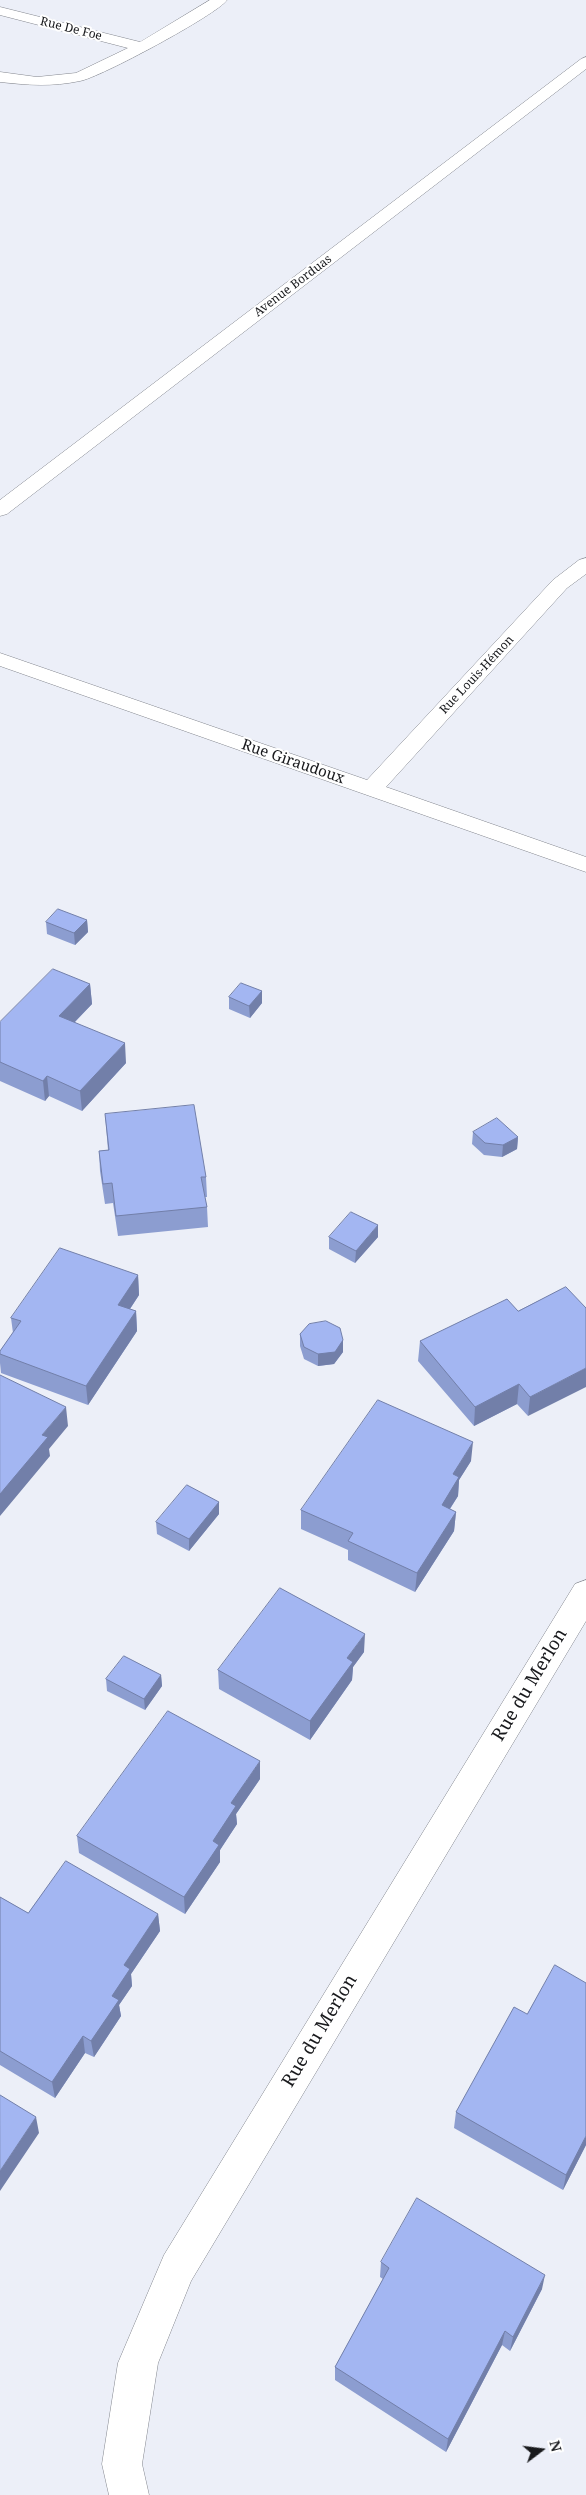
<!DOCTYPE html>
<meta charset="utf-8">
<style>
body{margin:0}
#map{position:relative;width:586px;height:2495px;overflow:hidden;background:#eceff8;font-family:"Noto Serif",serif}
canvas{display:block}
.north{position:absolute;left:516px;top:2425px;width:50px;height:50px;-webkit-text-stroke:4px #fff;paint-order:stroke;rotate:75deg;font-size:14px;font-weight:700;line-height:20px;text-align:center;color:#191a1d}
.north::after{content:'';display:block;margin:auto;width:18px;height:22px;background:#191a1d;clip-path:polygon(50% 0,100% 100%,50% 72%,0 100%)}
</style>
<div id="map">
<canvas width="586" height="2495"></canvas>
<div class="north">N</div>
</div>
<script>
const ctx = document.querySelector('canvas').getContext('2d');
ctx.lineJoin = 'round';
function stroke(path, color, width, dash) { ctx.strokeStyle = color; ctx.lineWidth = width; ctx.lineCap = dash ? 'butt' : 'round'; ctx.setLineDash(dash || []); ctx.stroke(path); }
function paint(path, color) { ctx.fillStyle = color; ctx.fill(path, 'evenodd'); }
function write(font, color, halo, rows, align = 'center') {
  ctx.font = font + ' "Noto Serif",serif'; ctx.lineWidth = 4; ctx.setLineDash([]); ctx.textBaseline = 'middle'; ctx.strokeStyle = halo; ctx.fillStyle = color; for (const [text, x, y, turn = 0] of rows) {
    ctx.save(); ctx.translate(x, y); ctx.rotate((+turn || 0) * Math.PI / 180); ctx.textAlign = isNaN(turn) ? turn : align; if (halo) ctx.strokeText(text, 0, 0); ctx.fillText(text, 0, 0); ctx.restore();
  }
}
const street = new Path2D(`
 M210 0H227C218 14 99 78 80 81 52 87 27 85 0 82V72L37 77 76 73 128 48 0 15V7L140 42Z
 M586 57V69L7 514 0 516V500L581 59Z
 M586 558V574L567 588 386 787 586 857V872L0 666V653L367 780 553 580 579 560Z
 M586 1580V1621L191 2281 158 2363 142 2464 149 2495H109L102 2464 118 2363 164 2255 575 1584Z`);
stroke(street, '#83868e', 1);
paint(street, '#fff');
paint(new Path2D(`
 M87 920 88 932 75 945 47 934 46 922Z
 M90 984 92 1004 75 1022 126 1063 82 1111 49 1096 45 1101 0 1081V1022Z
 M262 991V1003L250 1018 229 1009V997Z
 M105 1114 206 1177 207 1197H205L207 1207 208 1227 118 1236 113 1203 105 1204 100 1171 99 1151 108 1150Z
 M473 1132 518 1137 517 1149 502 1157 484 1155 472 1144Z
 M329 1237H378L355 1263 329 1249Z
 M138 1275 139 1295 130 1309 136 1311 137 1331 88 1405 1 1373 0 1363V1351L13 1333 11 1318Z
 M566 1287 528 1416 517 1404 474 1426 418 1361 420 1341 518 1311Z
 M300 1334 343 1352 334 1364 318 1366 304 1359 300 1346Z
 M471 1461 459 1480 458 1496 450 1509 456 1512 454 1531 415 1592 348 1560V1550L301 1529V1510Z
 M219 1502V1514L189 1551 157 1534 156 1522Z
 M364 1652 353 1667 352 1680 310 1740 219 1689 218 1670Z
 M161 1675 162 1686 145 1710 107 1691 106 1679Z
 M260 1779 236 1814 237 1824 220 1850V1862L185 1914 79 1853 77 1836Z
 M0 1897 28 1913 158 1914 160 1931 131 1974 132 1986 119 2005 121 2016 94 2057 85 2053 55 2098 0 2065Z
 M527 2014 586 2145 563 2190 454 2128 456 2112Z
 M381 2262 542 2289 510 2351 502 2345 446 2452 335 2380V2367L383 2279 380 2277Z`), '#8c9dd0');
paint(new Path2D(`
 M87 920 88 932 75 945 74 933Z
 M90 984 92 1004 61 1036 59 1016Z
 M262 991V1003L250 1018 249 1006Z
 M125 1043 126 1063 82 1111 80 1091Z
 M47 1076 49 1096 45 1101 43 1081Z
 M518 1137 517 1149 502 1157 503 1145Z
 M378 1225V1237L355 1263 356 1251Z
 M138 1275 139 1295 120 1324 118 1305Z
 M136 1311 137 1331 88 1405 86 1386Z
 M343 1340V1352L334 1364 318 1366V1354Z
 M586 1368V1387L528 1416 530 1397Z
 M519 1384 517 1404 474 1426 475 1407Z
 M66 1407 68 1426 49 1449 50 1456 0 1516V1494L42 1435Z
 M473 1442 471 1461 459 1480 458 1496 440 1524 442 1505 453 1474Z
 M219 1502V1514L189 1551V1539Z
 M456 1512 454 1531 415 1592 417 1573Z
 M365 1634 364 1652 353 1667 352 1680 310 1740V1721L347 1658Z
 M161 1675 162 1686 145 1710 144 1699Z
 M260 1761V1779L236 1814 237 1824 220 1850V1862L185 1914 184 1897 213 1841 231 1803Z
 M158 1914 160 1931 131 1974 132 1986 119 2005 121 2016 94 2057 91 2041 112 1996 124 1965Z
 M83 2036 85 2053 55 2098 52 2082Z
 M36 2117 39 2133 0 2191V2171Z
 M586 2136V2145L563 2190 566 2175Z
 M545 2275 542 2289 510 2351 513 2337Z
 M505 2331 502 2345 446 2452 448 2439Z`), '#727fa9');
const building = new Path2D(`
 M58 909 87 920 74 933 46 922Z
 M53 969 90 984 59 1016 125 1043 80 1091 47 1076 43 1081 0 1062V1022Z
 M241 983 262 991 249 1006 229 997Z
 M194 1105 206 1177H201L207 1207 116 1216 112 1183 103 1184 99 1151 109 1150 105 1114Z
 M497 1118 518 1137 503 1145 485 1143 473 1132Z
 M351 1212 378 1225 356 1251 329 1237Z
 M60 1248 138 1275 118 1305 136 1311 86 1386 0 1354V1351L21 1321 11 1318Z
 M566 1287 586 1308V1368L530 1397 519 1384 475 1407 420 1341 507 1299 518 1311Z
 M326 1321 340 1328 343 1340 335 1352 318 1354 304 1347 300 1334 309 1324Z
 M0 1375 66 1407 42 1435 48 1437 0 1494Z
 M378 1400 473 1442 453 1474 459 1477 442 1505 456 1512 417 1573 348 1541 353 1533 301 1510Z
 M187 1485 219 1502 189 1539 156 1522Z
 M280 1588 365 1634 347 1658 353 1662 310 1721 218 1670Z
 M124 1656 161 1675 144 1699 106 1679Z
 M168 1711 260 1761 231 1803 236 1806 213 1841 219 1845 184 1897 77 1836Z
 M66 1861 158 1914 124 1965 130 1969 112 1996 119 2000 91 2041 83 2036 52 2082 0 2051V1897L28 1913Z
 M555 1965 586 1983V2136L566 2175 456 2112 514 2007 527 2014Z
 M0 2095 36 2117 0 2171Z
 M417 2198 545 2275 513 2337 505 2331 448 2439 335 2367 389 2268 381 2262Z`);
paint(building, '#a3b6f2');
stroke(building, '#727fa9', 1);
write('12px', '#191a1d', '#fff', [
 ["Rue De Foe",71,29,14],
 ["Avenue Borduas",293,286,-37],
 ["Rue Louis-Hémon",477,675,-47]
]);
write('15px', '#191a1d', '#fff', [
 ["Rue Giraudoux",293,762,19]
]);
write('18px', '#191a1d', '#fff', [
 ["Rue du Merlon",530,1685,-59],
 ["Rue du Merlon",320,2031,-59]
]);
</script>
